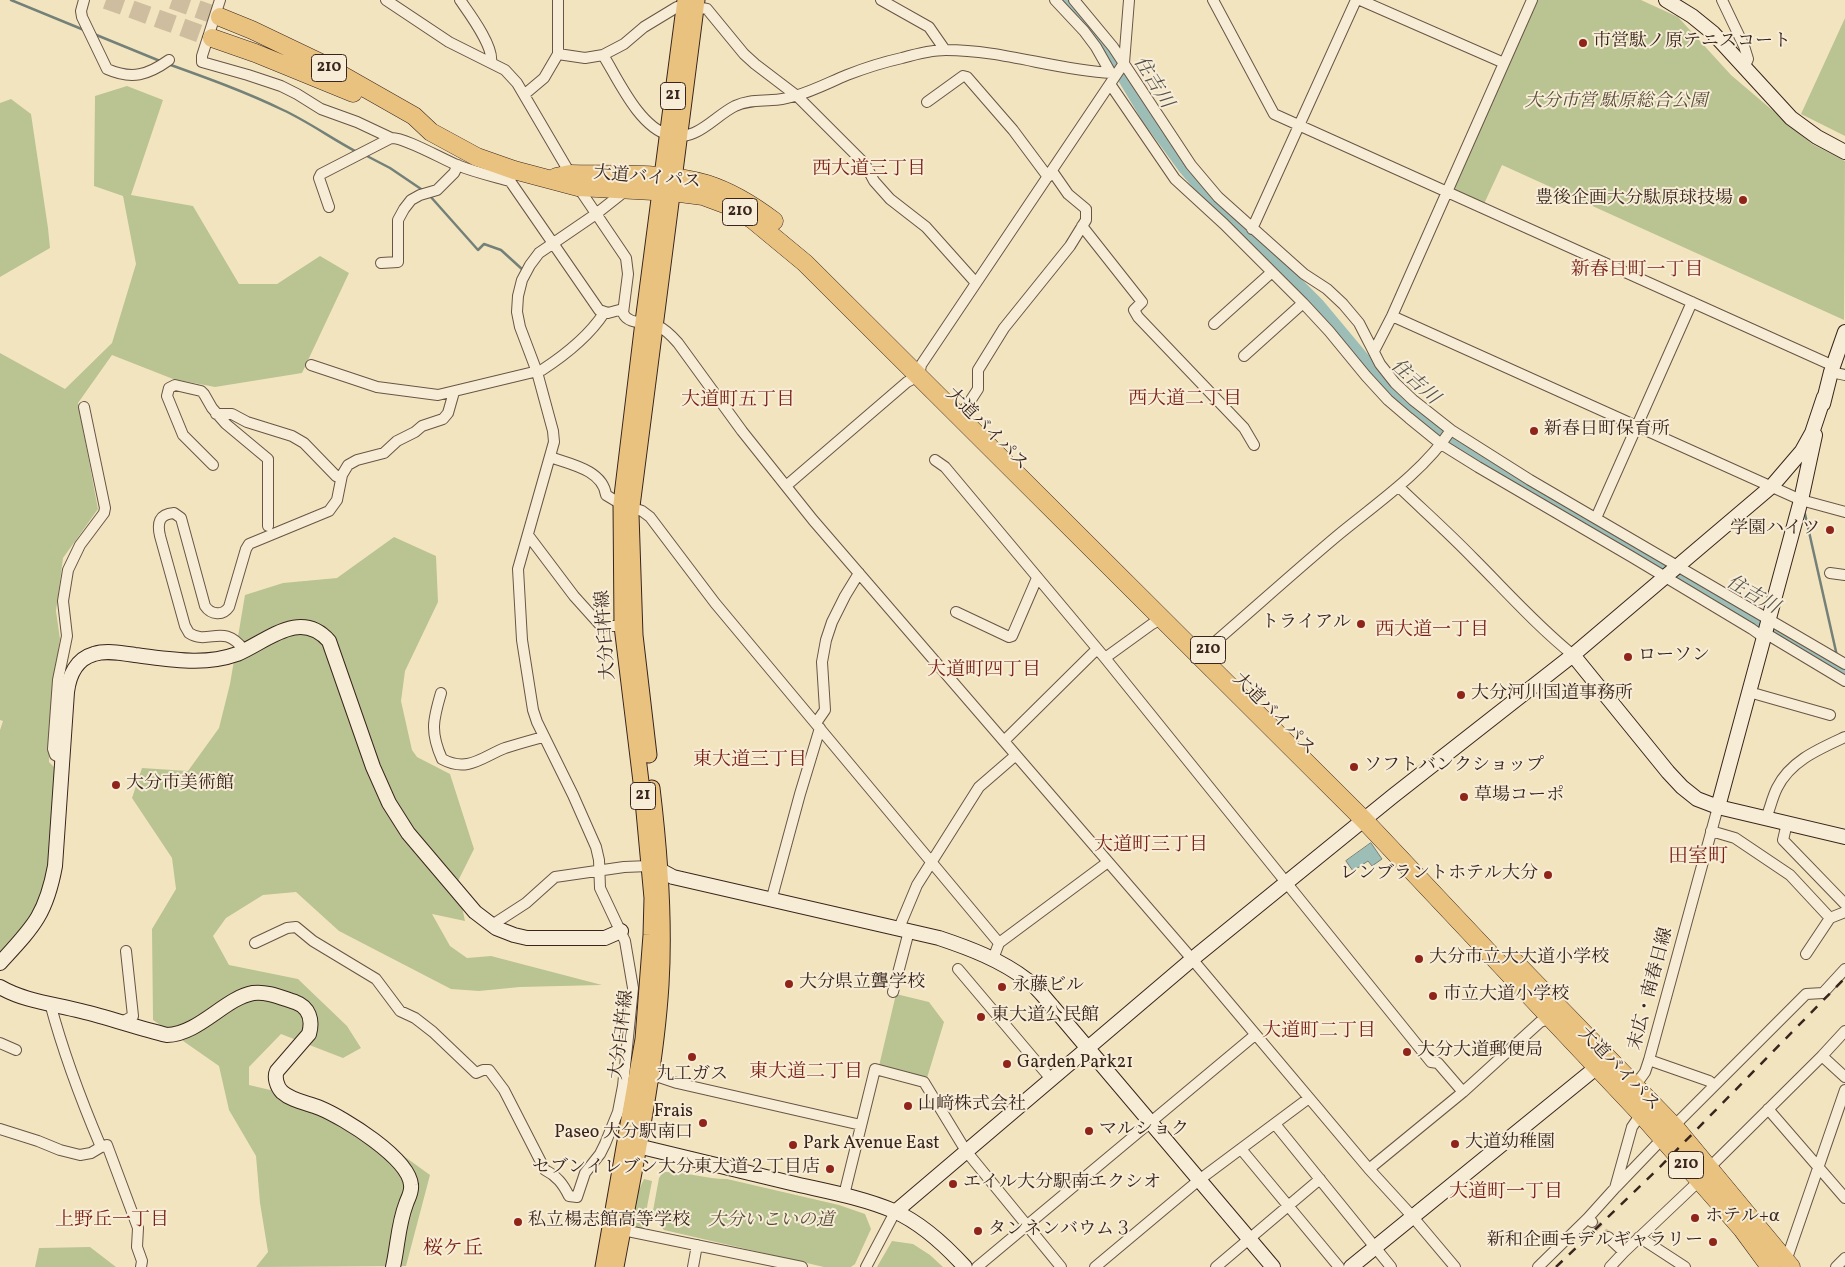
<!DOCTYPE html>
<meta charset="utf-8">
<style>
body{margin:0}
canvas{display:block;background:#f3e4c0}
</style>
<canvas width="1845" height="1267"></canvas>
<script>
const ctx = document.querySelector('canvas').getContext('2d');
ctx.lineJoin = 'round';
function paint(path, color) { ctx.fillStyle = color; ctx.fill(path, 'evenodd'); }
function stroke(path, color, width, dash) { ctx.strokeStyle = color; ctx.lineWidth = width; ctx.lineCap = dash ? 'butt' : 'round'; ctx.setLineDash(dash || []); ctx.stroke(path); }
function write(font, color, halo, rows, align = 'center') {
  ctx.font = font + ' Vollkorn,"Noto Serif JP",serif'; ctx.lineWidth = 4; ctx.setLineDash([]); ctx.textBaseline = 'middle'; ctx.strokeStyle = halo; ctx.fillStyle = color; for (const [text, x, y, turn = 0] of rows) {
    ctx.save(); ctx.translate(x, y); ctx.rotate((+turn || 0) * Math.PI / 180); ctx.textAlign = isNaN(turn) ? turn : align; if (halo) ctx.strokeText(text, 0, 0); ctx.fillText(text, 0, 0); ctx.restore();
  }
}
paint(new Path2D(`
 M1534 0H1641L1678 17 1731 75 1812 144 1845 161 1844 320 1502 165 1483 206 1448 190Z
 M1845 18V136L1801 114Z
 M127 86 163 100 131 195 193 206 239 284H277L320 256 349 273 302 373 215 387 173 379 112 355 78 403 98 509 63 558 56 611 60 639 52 691 49 762 57 770 51 865 42 903 0 957V730L3 721 0 720V353L65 389 112 343 136 264 123 196 94 186 95 96Z
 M11 99 31 114 48 228 50 248 0 277V103Z
 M394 537 436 556 438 602 405 671 401 701 412 750 417 757 450 774 474 849 457 883 465 921 432 914 450 946 467 958 491 956 602 985 520 987 479 991 451 989 339 931 296 892 263 895 226 918 213 936 229 965 298 979 347 1026 361 1048 343 1058 281 1034 249 1067V1085L309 1099 361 1125 430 1175 406 1266 256 1267 268 1252 260 1203 256 1156 229 1110 219 1066 153 1020 152 929 176 889 172 858 132 798 142 768 188 771 219 728 230 684 245 595 283 583 337 578Z
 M896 994 929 1002 944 1022 927 1078 879 1066Z
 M663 1172C684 1171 705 1179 727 1179L839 1205 865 1214 871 1229 855 1264 851 1267H824L664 1230 652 1216 659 1178Z
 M644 1179 652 1181 643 1228 642 1229 633 1227 631 1224 635 1198Z
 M892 1241 913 1244 930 1255 943 1267H877Z
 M90 1247 116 1267H35L39 1248Z`), '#bac492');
const water = new Path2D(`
 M1371 843 1382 859 1372 866 1368 861 1353 871 1346 861Z`);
paint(water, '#9cbeb6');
stroke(water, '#748179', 1);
stroke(new Path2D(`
 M11 0 84 30
 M94 34 160 61
 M168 64C207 78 246 92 283 110 309 122 332 139 357 152
 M365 155 390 168 424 191
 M430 196 478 250 484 244 501 250 523 270
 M1805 514 1837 656
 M1840 667 1841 671`), '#748179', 2.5);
stroke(new Path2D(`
 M1062 0 1088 25 1112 56 1148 116 1186 168 1219 207 1317 305 1378 378 1395 395 1413 412 1442 434 1492 467 1845 673`), '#9cbeb6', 15);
stroke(new Path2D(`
 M1592 1222 1608 1237`), '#cebe9f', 10, [10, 5]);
stroke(new Path2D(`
 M106 0 212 38
 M172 0 220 17`), '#cebe9f', 18, [18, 9]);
const street = new Path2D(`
 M84 0 81 11 82 17 107 69C132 80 148 75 169 60
 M220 0 202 56V62L248 75 281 86 297 94 321 109 357 122 391 138
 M386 0 449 42 505 70 517 83 578 187 626 258 628 274 623 313C628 325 645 321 656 325 665 329 672 336 678 343L742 431 813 520 1192 959 1369 1169
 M460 0C469 13 494 46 491 62
 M881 0 929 27 945 50
 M1055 0 1084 31 1096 47 1113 77
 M1074 0 1113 47 1191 165 1218 197 1304 274 1327 289 1343 304 1359 323 1380 364 1395 383 1413 400 1451 430 1530 480 1845 664
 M1213 0 1274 114 1827 363 1833 364
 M1360 0 1504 63
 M1722 0 1744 46 1748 59 1744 68
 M558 54 585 58 603 55 624 44 644 27 677 7 685 5 707 9 744 54 755 64 797 96 865 164 874 181 890 199 926 227 976 283
 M603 55C618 79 639 127 669 135 697 142 713 117 735 106 748 100 759 101 772 100 780 100 788 98 795 96 813 91 830 82 847 75 865 68 884 62 902 58 916 54 931 50 946 50 1002 50 1056 70 1111 73
 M1110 84 1175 179 1224 224 1303 303 1329 331 1366 376 1388 400 1409 418 1441 444 1478 467 1632 557 1752 629 1763 637
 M525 94 544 78 558 54V0
 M927 102 963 76 967 77 1013 130 1048 177
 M512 175 510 181 599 310 608 313 623 309
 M329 207 319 178 321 174 391 138C404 137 442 159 457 165 474 172 492 176 510 181
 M1082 226 1142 302 1134 310 1138 317 1244 428 1254 445
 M1252 229 1356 0
 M381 263 398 262V220L404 209 411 200 420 195 437 190 454 173 458 165
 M1392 316 1801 500 1845 512
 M1214 324 1272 272
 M1374 351 1392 316 1532 0
 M1244 356 1303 303
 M311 365 377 387 438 395 542 370C565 355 589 336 604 313
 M1831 372 1845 375
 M965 409 978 389V370L1004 328 1070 246 1086 220V209L1068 194 1052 171
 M216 414H232L247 422 292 436 304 443 336 476 341 479
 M550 457C570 464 603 470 606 495L621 504 642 511 650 517 715 603 999 943 993 959
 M935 460 945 467 1105 658 1431 1062 1438 1063 1463 1092
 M213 465 183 435 167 396 169 388 175 385 201 391 204 394 212 408 226 424 268 459V526
 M786 486 907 382 919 376 921 365 1124 63 1129 0
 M1399 487C1424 511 1450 534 1474 559 1506 591 1537 626 1573 655
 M1596 518 1692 302
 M528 535 574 596 601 626H622
 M1830 573 1845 575
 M956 612 1009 637 1012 636 1037 578
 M1765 633 1845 681
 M1207 649C1250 612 1293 573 1337 536 1377 503 1422 473 1451 430
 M244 650C223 622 209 646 189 633L185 626 160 536C157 523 159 514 174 513L181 518 205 606C211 615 223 616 229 607L246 549 249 544 329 511 337 500 342 475 348 465 357 460 384 453 397 441 415 432 422 426 443 419 448 413 454 392
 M1105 658 1152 624 1163 618
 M1749 692 1830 715
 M441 693C433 720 430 732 442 759 468 773 482 757 505 748 518 744 531 740 544 737
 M816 723 825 710 822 662 826 640 832 622 845 596 859 573
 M1004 741 1097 649
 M62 759 55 755 53 749 58 680 67 636 63 601 68 570 80 545 104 513 105 508 84 407
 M1766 818C1770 809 1772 798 1777 788 1790 761 1819 749 1845 737
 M1787 823 1783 840 1845 904
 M1711 831 1735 838 1790 875 1830 918 1806 954
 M771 901 800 794 820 728
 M1830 918 1845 912
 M492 925 526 903 555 877 624 867 649 866 655 868
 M899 928 917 885 979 787 1016 755
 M255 943 287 928 296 927 313 941 376 979 400 1011 415 1018 433 1032 476 1073 483 1070H489L504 1090 545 1170C557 1176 563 1184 569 1196L577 1197 585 1173 600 1154 605 1144 618 1112 623 1086 633 988 625 941 600 888 599 860 596 847 573 795 537 722 533 710 522 640 518 569 554 442 553 431 537 372 520 327 517 312 518 296 522 280 530 265 539 253 596 214 625 191
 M999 943 1108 862
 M958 969 1051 1079
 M893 992 909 931
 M50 1003C63 1052 81 1100 101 1147L107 1145 138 1228 137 1247 142 1261 141 1267
 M122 1022 133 1016 126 951
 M0 1043 16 1050
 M1822 1056 1845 1077
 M1649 1060 1709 1081 1714 1085
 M650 1074 677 1083 861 1125
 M1636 1090 1635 1086 1645 1072 1649 1060 1718 807
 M1768 1109 1845 1198
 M1275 1124 1391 1267
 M1674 1126 1806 994 1823 993 1845 969
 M0 1129 38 1141 60 1150 80 1155 91 1153 101 1147
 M1241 1149 1339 1267
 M1709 1168 1822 1056 1845 1031
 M1616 1187 1662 1139
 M844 1195 875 1069 924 1082 966 1151 1061 1267
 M1592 1222 1588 1218 1615 1188 1632 1127 1641 1114 1640 1111
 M623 1230 802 1267
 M1608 1237 1624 1252 1610 1267
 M1639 1237 1685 1267
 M1624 1252 1700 1180
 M1786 1261 1845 1090
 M693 1267 697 1245
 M866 1267 895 1212
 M977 1267 1255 1035
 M1095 1267 1199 1180 1309 1098
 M1216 1267 1320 1179
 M1455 1267 1412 1216 1369 1169 1463 1092 1540 1022 1551 1018
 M1538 1267 1588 1218
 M1836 1267 1845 1258`);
const secondary = new Path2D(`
 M1666 0 1692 16 1713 33 1791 118 1817 137 1845 152
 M1823 404 1831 372 1845 332
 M1573 655 1668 772 1682 787 1697 799 1718 807 1845 837
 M1718 807 1801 500 1815 435
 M660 870 673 877 939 938C969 948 1001 960 1027 980 1037 987 1044 997 1052 1006L1273 1267
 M0 963C33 927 46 915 55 866L67 692C69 676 76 659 94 654 106 650 122 653 135 655 169 659 204 666 237 654 266 642 300 608 329 641L373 767 389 803 408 833 475 912 496 928 514 935 527 938H605L621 931
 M0 987C24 1001 54 1004 81 1011 110 1018 138 1028 167 1035 199 1034 225 998 253 993 267 991 282 998 295 1002 309 1007 313 1020 309 1034L277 1071C274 1077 277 1087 282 1092 292 1101 308 1103 320 1108 344 1118 409 1158 411 1185 412 1192 408 1198 406 1204 398 1225 398 1245 393 1267
 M629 1144C683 1157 737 1170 791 1183 825 1191 861 1197 894 1211 921 1223 945 1245 965 1267
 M895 1212 1196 956 1393 796 1573 655 1772 486 1802 451 1812 433 1824 397
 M1351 1267 1597 1067 1603 1060`);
const primary = new Path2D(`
 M649 755 635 635 631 514 697 0
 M603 1267 643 1039 651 935 652 898 642 790 622 626 621 504 643 322 685 0
 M616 1267C633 1174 655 1079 661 985 665 919 660 854 652 788`);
const highway = new Path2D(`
 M220 17 252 30 319 62 414 116 431 132 477 157 514 170 578 187 672 192 703 196 730 206 753 220 805 263 1364 820 1641 1114 1742 1229 1770 1267
 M212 38 255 53 353 93
 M556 177 570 174C610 175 669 172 707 184 732 192 753 205 774 221
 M1515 962 1674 1126 1791 1267`);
stroke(street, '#685546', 12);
stroke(secondary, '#39251d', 16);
stroke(primary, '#39251d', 17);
stroke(highway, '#39251d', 19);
stroke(street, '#f7edd6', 10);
stroke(secondary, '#f7edd6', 14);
stroke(primary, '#eac280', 15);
stroke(highway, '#eac280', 18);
stroke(new Path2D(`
 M1556 1267 1658 1169 1845 978`), '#39251d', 2.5, [9, 9]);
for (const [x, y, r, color] of [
 [1583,43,5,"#8f2418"],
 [1743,200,5,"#8f2418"],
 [1534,431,5,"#8f2418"],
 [1830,530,5,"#8f2418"],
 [1361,624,5,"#8f2418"],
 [1628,657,5,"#8f2418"],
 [1461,695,5,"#8f2418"],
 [1354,767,5,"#8f2418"],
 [116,785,5,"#8f2418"],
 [1464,797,5,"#8f2418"],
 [1548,875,5,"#8f2418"],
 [1419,959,5,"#8f2418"],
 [789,984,5,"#8f2418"],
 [1002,987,5,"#8f2418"],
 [1433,996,5,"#8f2418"],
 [981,1017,5,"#8f2418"],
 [1407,1052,5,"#8f2418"],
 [692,1057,5,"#8f2418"],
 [1007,1064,5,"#8f2418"],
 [908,1106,5,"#8f2418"],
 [703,1123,5,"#8f2418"],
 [1089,1131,5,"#8f2418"],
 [1455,1144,5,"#8f2418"],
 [793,1145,5,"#8f2418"],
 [830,1169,5,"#8f2418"],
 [953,1184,5,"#8f2418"],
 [1695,1218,5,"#8f2418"],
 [518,1222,5,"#8f2418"],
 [978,1231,5,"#8f2418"],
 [1713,1242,5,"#8f2418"]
]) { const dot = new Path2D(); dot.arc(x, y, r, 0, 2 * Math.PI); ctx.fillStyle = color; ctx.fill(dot); stroke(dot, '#f7edd6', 2); }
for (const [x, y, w] of [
 [329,68,35],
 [673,96,25],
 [740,212,35],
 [1208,650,35],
 [643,796,25],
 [1686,1165,35]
]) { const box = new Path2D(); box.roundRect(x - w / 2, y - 13.5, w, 27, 4); ctx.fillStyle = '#f7edd6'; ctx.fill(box); stroke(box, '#39251d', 1); }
write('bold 16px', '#39251d', null, [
 ["210",329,68],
 ["21",673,96],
 ["210",740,212],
 ["210",1208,650],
 ["21",643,796],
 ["210",1686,1165]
]);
write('18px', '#39251d', '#f7edd6', [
 ["市営駄ノ原テニスコート",1593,43],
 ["豊後企画大分駄原球技場",1733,200,"right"],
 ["新春日町保育所",1544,431],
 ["学園ハイツ",1820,530,"right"],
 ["トライアル",1351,624,"right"],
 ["ローソン",1638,657],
 ["大分河川国道事務所",1471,695],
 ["ソフトバンクショップ",1364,767],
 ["大分市美術館",126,785],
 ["草場コーポ",1474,797],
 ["レンブラントホテル大分",1538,875,"right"],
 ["大分市立大大道小学校",1429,959],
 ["大分県立聾学校",799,984],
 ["永藤ビル",1012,987],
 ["市立大道小学校",1443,996],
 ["東大道公民館",991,1017],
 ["大分大道郵便局",1417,1052],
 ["Garden Park21",1017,1064],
 ["九工ガス",692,1076,"center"],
 ["山﨑株式会社",918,1106],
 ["Frais",693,1113,"right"],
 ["Paseo 大分駅南口",693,1134,"right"],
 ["マルショク",1099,1131],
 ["大道幼稚園",1465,1144],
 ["Park Avenue East",803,1145],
 ["セブンイレブン大分東大道２丁目店",820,1169,"right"],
 ["エイル大分駅南エクシオ",963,1184],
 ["ホテル+α",1705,1218],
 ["私立楊志館高等学校",528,1222],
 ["タンネンバウム３",988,1231],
 ["新和企画モデルギャラリー",1703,1242,"right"]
], 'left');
write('italic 18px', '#594d3a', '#f7edd6', [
 ["大分市営 駄原総合公園",1616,103],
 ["大分いこいの道",771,1222]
]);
write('18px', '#39251d', '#f7edd6', [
 ["大道バイパス",647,179,5],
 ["大道バイパス",986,430,45],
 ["大分臼杵線",607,635,-94],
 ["大道バイパス",1273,715,45],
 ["末広・南春日線",1652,989,-75],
 ["大分臼杵線",623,1035,-83],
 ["大道バイパス",1618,1070,46]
]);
write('italic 19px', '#57534b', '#f7edd6', [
 ["住吉川",1152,83,58],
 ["住吉川",1414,383,42],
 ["住吉川",1752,596,30]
]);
write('19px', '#7a1f14', '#f7edd6', [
 ["西大道三丁目",869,171],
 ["新春日町一丁目",1637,272],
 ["西大道二丁目",1185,401],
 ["大道町五丁目",738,402],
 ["西大道一丁目",1432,632],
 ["大道町四丁目",984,672],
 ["東大道三丁目",750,762],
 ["大道町三丁目",1151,847],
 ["大道町二丁目",1319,1033],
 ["東大道二丁目",806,1074],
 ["大道町一丁目",1506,1194],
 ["上野丘一丁目",112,1222]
]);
write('20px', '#7a1f14', '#f7edd6', [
 ["田室町",1698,858],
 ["桜ケ丘",453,1250]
]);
</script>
